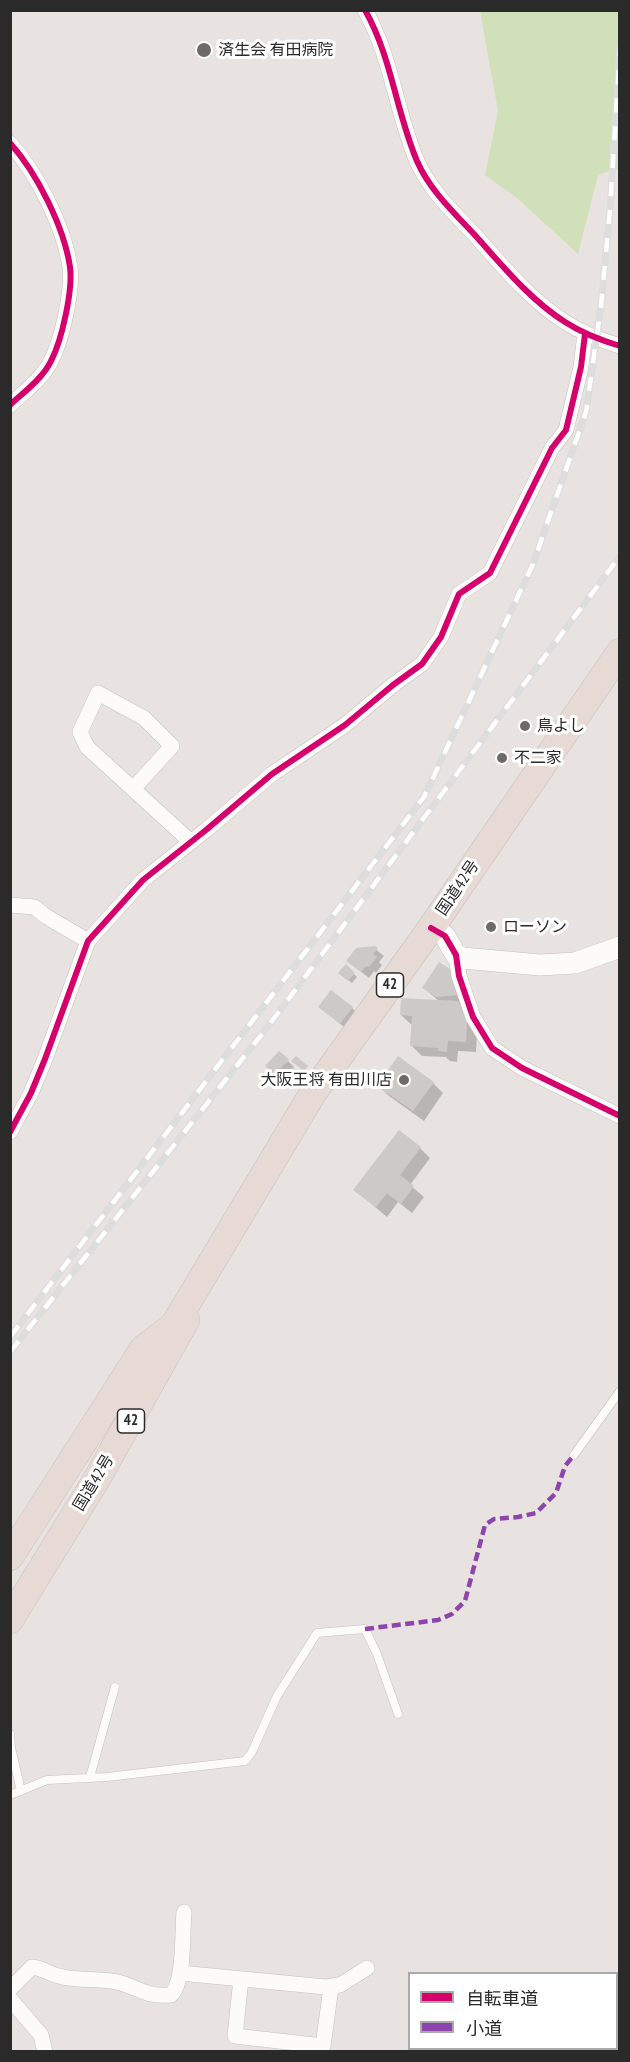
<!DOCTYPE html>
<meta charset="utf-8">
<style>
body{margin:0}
#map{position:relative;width:630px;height:2062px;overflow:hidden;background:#e8e3e0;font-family:"PT Sans Narrow","Noto Sans JP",sans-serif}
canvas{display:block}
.frame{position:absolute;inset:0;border:12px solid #2a2a2a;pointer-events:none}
.legend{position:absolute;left:408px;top:1972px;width:210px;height:78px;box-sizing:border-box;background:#fff;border:2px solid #aaa;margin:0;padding:8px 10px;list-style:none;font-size:18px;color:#2a2a2a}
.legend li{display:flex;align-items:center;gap:12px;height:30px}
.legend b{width:30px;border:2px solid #aaa}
</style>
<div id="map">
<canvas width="630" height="2062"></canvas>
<div class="frame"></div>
<ul class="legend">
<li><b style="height:8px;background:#d6006c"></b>自転車道</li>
<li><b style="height:8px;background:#8e44ad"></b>小道</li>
</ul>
</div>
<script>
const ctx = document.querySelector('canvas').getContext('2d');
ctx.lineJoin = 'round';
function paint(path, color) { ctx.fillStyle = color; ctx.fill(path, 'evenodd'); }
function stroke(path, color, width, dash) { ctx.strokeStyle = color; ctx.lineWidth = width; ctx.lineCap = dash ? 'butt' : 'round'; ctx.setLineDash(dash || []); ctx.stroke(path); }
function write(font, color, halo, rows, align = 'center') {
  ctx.font = font + ' "PT Sans Narrow","Noto Sans JP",sans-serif'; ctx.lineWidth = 6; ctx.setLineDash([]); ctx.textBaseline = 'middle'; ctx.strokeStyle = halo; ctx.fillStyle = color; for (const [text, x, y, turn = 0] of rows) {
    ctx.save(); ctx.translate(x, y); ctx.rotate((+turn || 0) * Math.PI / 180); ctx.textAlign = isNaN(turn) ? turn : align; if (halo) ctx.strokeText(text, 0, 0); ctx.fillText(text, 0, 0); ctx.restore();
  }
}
paint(new Path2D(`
 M480 11H619V168L598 175 578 254 518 199 485 175 498 111Z`), '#d0e1ba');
paint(new Path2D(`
 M374 948 384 956 379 962 382 965 376 973 374 971 369 978 348 961Z
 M346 967 357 977 352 983 340 973Z
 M452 973 467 1005 460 1006 468 1013 477 1032 476 1052 458 1051 457 1062 450 1061 446 1057 422 1056 412 1046V1025L401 1015 440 1002 424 988Z
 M320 1007 352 1008 362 1018 351 1033Z
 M288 1061 294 1067 292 1069 304 1078 300 1085 287 1076 283 1080 274 1072Z
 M433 1083 443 1093 424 1121 389 1096 379 1086Z
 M420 1148 430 1158 410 1185 424 1197 412 1213 398 1202 387 1217 355 1190Z`), '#0003');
paint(new Path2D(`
 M375 946 378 948 373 954 377 957 369 967 366 966 361 972 346 961 356 948Z
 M439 962 453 971 451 974 458 995 436 997 422 988Z
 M346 964 355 973 348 981 338 973Z
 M331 990 353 1007 340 1024 318 1007Z
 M401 998 458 1001 467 1020 466 1042 448 1041 447 1052 438 1051V1048L410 1046 412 1016 400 1015Z
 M279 1051 289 1059 275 1075 265 1066Z
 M296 1056 308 1066 304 1071 291 1061Z
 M398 1056 434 1082 413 1111 377 1086Z
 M292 1067 302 1074 296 1084 286 1077Z
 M399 1130 421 1147 400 1175 414 1186 401 1204 387 1193 376 1207 353 1190Z`), '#cdc9c7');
const lane = new Path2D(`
 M574 1455 620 1391
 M10 1734 11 1748 21 1791
 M90 1777 115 1687
 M10 1795 47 1780 107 1777 245 1761 252 1752 277 1696 317 1633 365 1629 377 1654 398 1714`);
const street = new Path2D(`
 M365 10C392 58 396 112 417 161 429 189 453 212 473 233 502 265 529 299 565 322 582 333 600 340 620 346
 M10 143C37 173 64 227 70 267 73 290 62 340 51 361 43 378 24 392 10 405
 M134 788 172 746 144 718 98 693 80 732 87 747 191 842
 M10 905 34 907 47 917 88 941
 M456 955 459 976 473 1017 492 1048 522 1068 620 1116
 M10 1132 31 1093 45 1059 88 941 143 880 206 830 272 774 345 725 393 685 422 664 441 637 459 594 490 573 552 448 566 430 581 367 585 334
 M180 1973 326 1987 340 1985 367 1968
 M241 1979 235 2036 323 2046 331 1987
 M10 1989 32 1967C43 1968 49 1974 59 1976 79 1982 101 1977 121 1983 143 1990 147 1997 171 1995 185 1981 182 1932 184 1912
 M10 1999 41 2035 45 2052`);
const secondary = new Path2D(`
 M431 928 445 936 456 955 463 958 540 965 575 963 620 947`);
const highway = new Path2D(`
 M10 1557 143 1349 174 1325 313 1093 431 928 620 652
 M10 1620 98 1477 186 1320`);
stroke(lane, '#c2c1c1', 9);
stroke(street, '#c2c1c1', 16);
stroke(secondary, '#c2c1c1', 22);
stroke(highway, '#c4c2c1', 28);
stroke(lane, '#fcfbfa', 8);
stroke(street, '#fcfbfa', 15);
stroke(secondary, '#fcfbfa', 21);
stroke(highway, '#e7dad4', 27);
const rail = new Path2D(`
 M10 1337 424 797 533 564 586 412 601 306 610 209 620 49
 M10 1352 266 1029 620 556`);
stroke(rail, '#deddde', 7);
stroke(rail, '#fff', 4.5, [14]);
stroke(new Path2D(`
 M365 1629 438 1620 452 1614 465 1601 485 1525 494 1519 518 1517 536 1513 556 1493 565 1466 574 1455`), '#8e44ad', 4.5, [9, 4.5]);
stroke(new Path2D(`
 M365 10C392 58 396 112 417 161 429 189 453 212 473 233 502 265 529 299 565 322 582 333 600 340 620 346
 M10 143C37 173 64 227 70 267 73 290 62 340 51 361 43 378 24 392 10 405
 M431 928 445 936 456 955 459 976 473 1017 492 1048 522 1068 620 1116
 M10 1132 31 1093 45 1059 88 941 143 880 206 830 272 774 345 725 393 685 422 664 441 637 459 594 490 573 552 448 566 430 581 367 585 334`), '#d6006c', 6);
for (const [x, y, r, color] of [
 [204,50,8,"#6c6b6a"],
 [525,726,6,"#6c6b6a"],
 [502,758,6,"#6c6b6a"],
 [491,927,6,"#6c6b6a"],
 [404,1080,6,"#6c6b6a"]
]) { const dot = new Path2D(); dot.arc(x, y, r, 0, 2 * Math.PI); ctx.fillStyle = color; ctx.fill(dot); stroke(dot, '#fff', 2); }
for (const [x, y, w] of [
 [390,985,27],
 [131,1421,27]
]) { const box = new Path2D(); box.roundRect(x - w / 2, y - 12, w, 24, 4.5); ctx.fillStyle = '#fff'; ctx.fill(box); stroke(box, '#2a2a2a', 1.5); }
write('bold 15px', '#2a2a2a', null, [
 ["42",390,985],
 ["42",131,1421]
]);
write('16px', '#2a2a2a', '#fff', [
 ["済生会 有田病院",218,50],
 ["鳥よし",537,726],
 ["不二家",514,758],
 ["ローソン",503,927],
 ["大阪王将 有田川店",392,1080,"right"]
], 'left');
write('16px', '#2a2a2a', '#fff', [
 ["国道42号",458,888,-56],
 ["国道42号",94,1483,-59]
]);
</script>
